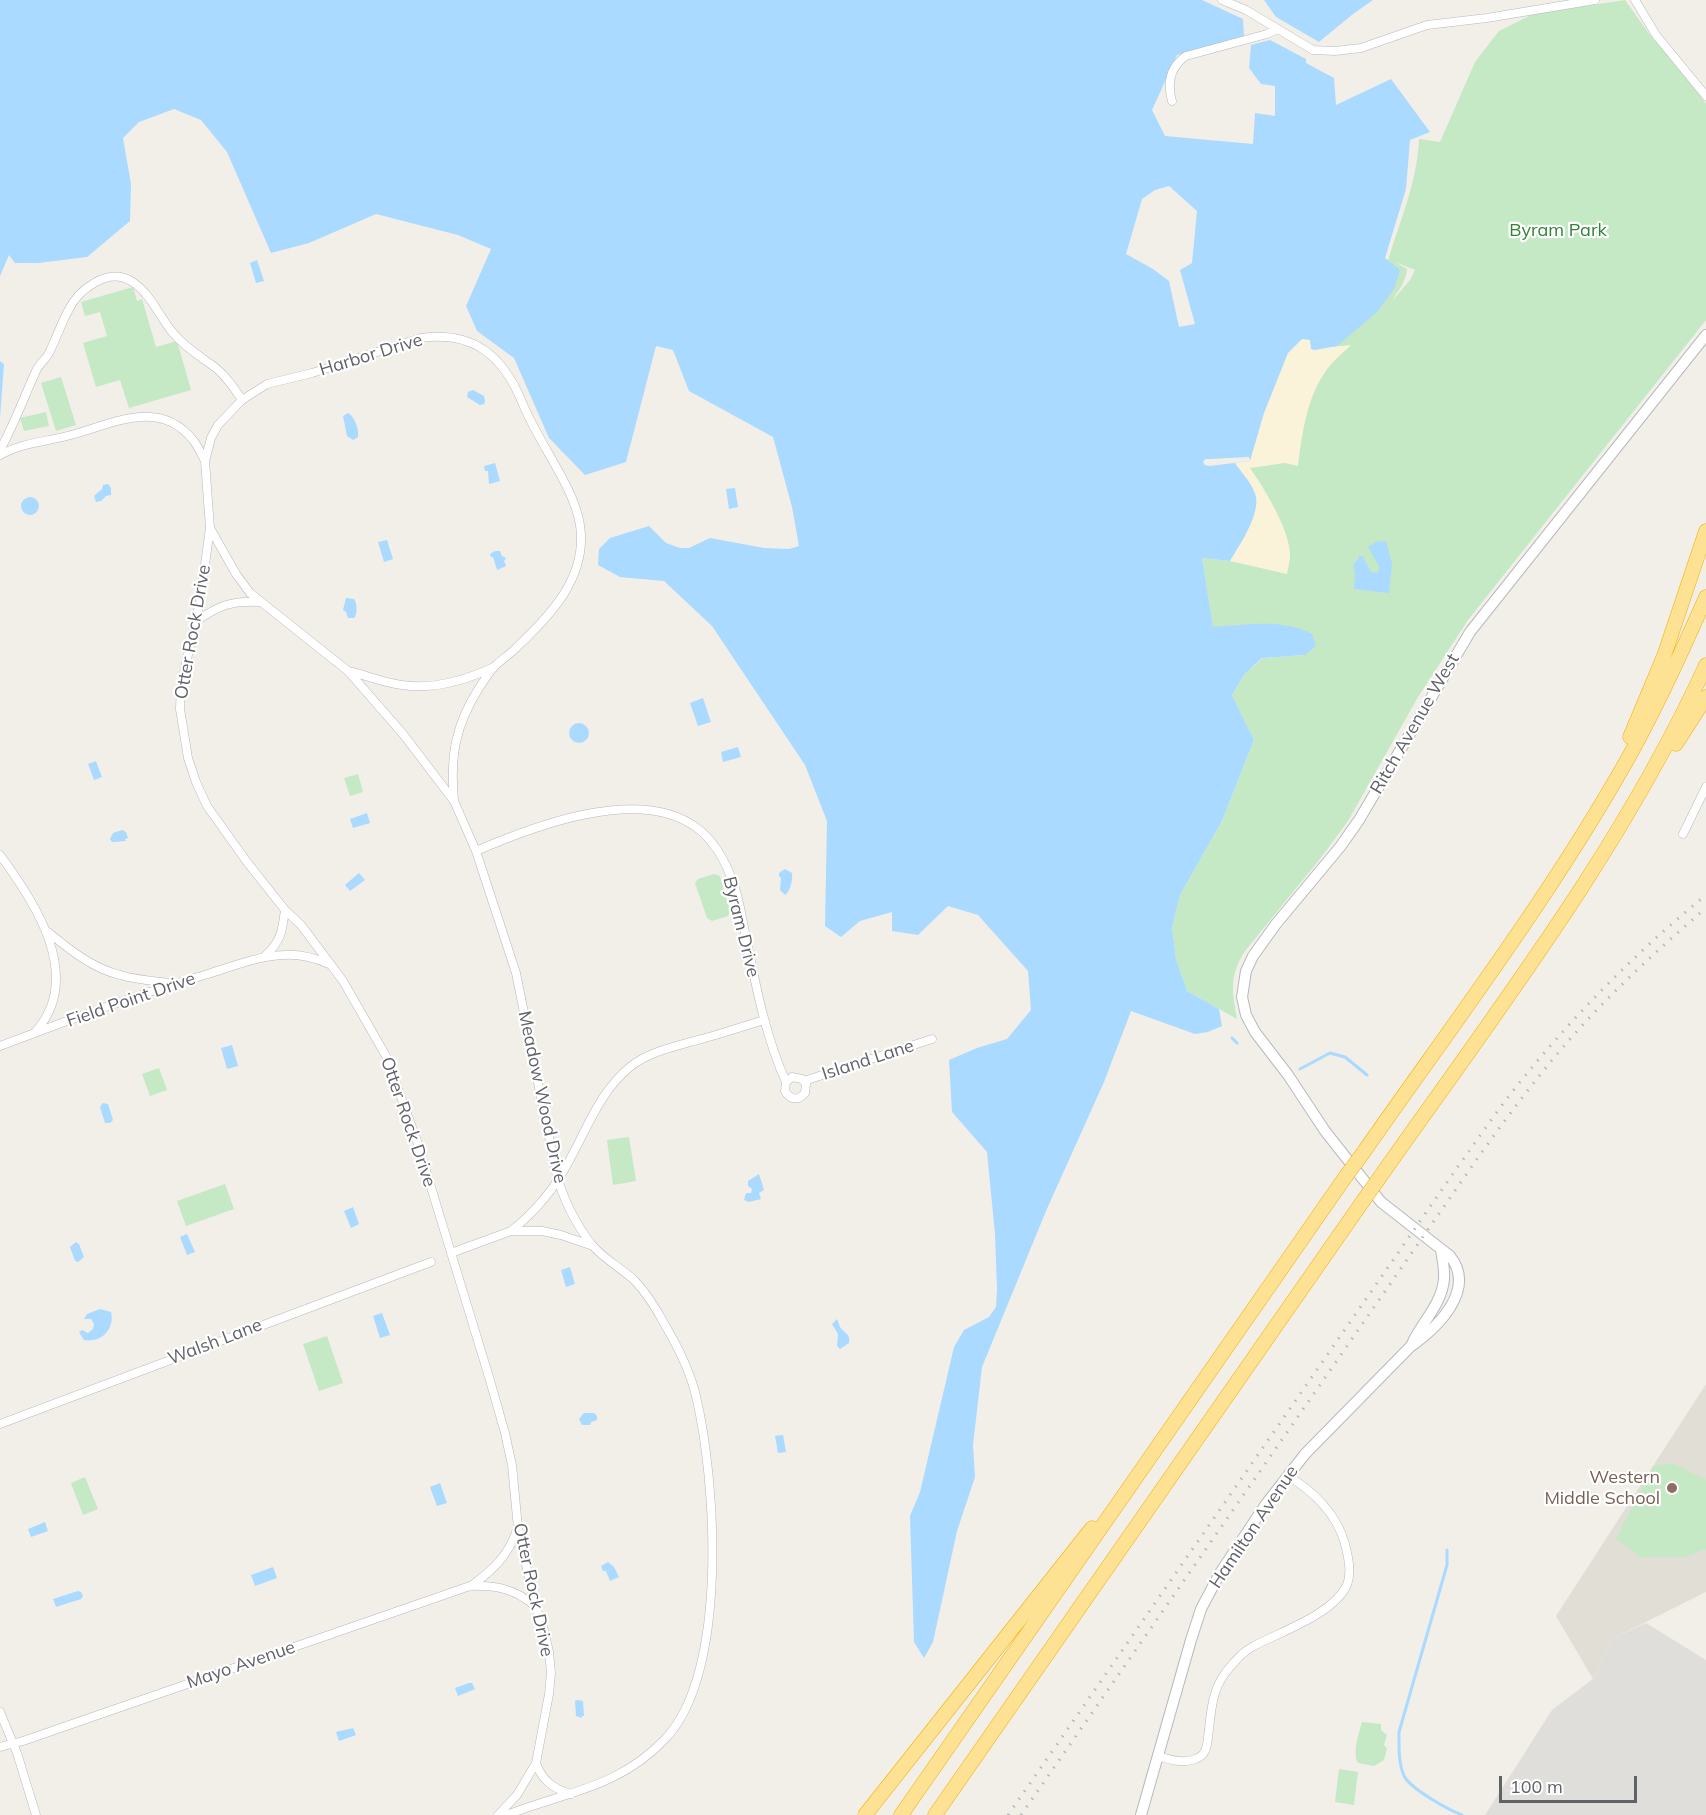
<!DOCTYPE html>
<style>
body{margin:0}
#map{position:relative;width:1706px;height:1815px;overflow:hidden;background:#f1efe8;font-family:Mulish,sans-serif}
canvas{display:block}
.scale{position:absolute;left:1499px;top:1776px;width:138px;height:27px;box-sizing:border-box;border:3px solid #5f6368;border-top:0;padding-left:8px;font-size:18px;line-height:21px;white-space:nowrap;color:#5f6368;-webkit-text-stroke:4px #fff;paint-order:stroke}
</style>
<div id="map">
<canvas width="1706" height="1815"></canvas>
<div class="scale">100 m</div>
</div>
<script>
const ctx = document.querySelector('canvas').getContext('2d');
ctx.lineJoin = 'round';
function paint(path, color) { ctx.fillStyle = color; ctx.fill(path, 'evenodd'); }
function stroke(path, color, width, dash) { ctx.strokeStyle = color; ctx.lineWidth = width; ctx.lineCap = dash ? 'butt' : 'round'; ctx.setLineDash(dash || []); ctx.stroke(path); }
function write(font, color, halo, rows, align = 'center') {
  ctx.font = font + ' Mulish,sans-serif'; ctx.lineWidth = 4.5; ctx.setLineDash([]); ctx.textBaseline = 'middle'; ctx.strokeStyle = halo; ctx.fillStyle = color; for (const [text, x, y, turn = 0] of rows) {
    ctx.save(); ctx.translate(x, y); ctx.rotate((+turn || 0) * Math.PI / 180); ctx.textAlign = isNaN(turn) ? turn : align; if (halo) ctx.strokeText(text, 0, 0); ctx.fillText(text, 0, 0); ctx.restore();
  }
}
paint(new Path2D(`
 M1646 1623 1706 1660V1815H1485L1552 1710 1593 1679 1612 1639Z`), '#e0deda');
paint(new Path2D(`
 M1706 1384V1592L1612 1639 1593 1679 1556 1616Z`), '#e1ded6');
paint(new Path2D(`
 M1625 0 1650 35 1685 74 1706 104V320L1468 620 1418 697 1348 821 1323 855 1245 951C1229 976 1232 991 1237 1019L1187 991 1176 959 1172 928 1180 895 1222 821 1254 740 1232 695 1244 675 1263 658 1305 655 1241 625 1213 628 1202 558 1234 463 1253 446 1381 289C1391 238 1417 192 1419 139L1440 142 1475 62 1499 31 1533 14ZM1395 262 1415 270 1410 280 1392 301C1398 291 1406 282 1407 269Z
 M133 287 137 301 142 299 156 347 177 341 191 390 129 408 120 380 96 387 83 343 107 336 100 312 85 316 81 302Z
 M61 377 76 425 56 431 41 383Z
 M46 412 49 426 24 431 20 418Z
 M358 774 363 792 350 796 344 778Z
 M714 874 720 876 730 911 728 916 712 921 707 918 695 883 698 879Z
 M159 1068 167 1090 150 1096 142 1074Z
 M629 1137 636 1181 613 1185 607 1140Z
 M225 1184 234 1209 186 1226 177 1201Z
 M327 1336 343 1383 319 1391 303 1344Z
 M1672 1463 1706 1480V1549L1684 1557H1640L1616 1539 1653 1466Z
 M85 1477 98 1509 83 1515 71 1483Z
 M1362 1722 1381 1724V1730L1387 1735 1384 1745 1387 1748 1384 1760 1374 1766 1358 1763C1352 1754 1359 1732 1362 1722Z
 M1339 1769 1358 1772 1354 1805 1335 1802Z`), '#c5e8c5');
paint(new Path2D(`
 M1298 328 1322 348 1351 345C1344 352 1335 359 1328 368 1307 395 1302 434 1298 466L1285 463 1250 468C1264 488 1290 530 1290 555 1290 561 1288 568 1287 574L1230 561 1202 558 1220 486Z`), '#fbf3d9');
paint(new Path2D(`
 M0 0H1202L1243 19 1244 37 1177 55 1152 110 1165 136 1253 144 1255 113 1275 116V86L1261 84 1249 68 1251 45 1270 40 1306 59V63L1334 78 1336 105 1391 79 1430 132 1410 140 1406 189 1385 258 1400 270 1394 289 1377 312 1337 346 1315 350 1311 349 1310 340 1302 339 1288 353 1264 413 1250 461 1235 463C1241 472 1250 481 1254 491 1264 510 1240 544 1230 561L1202 558 1213 627C1245 625 1283 618 1312 634L1316 646 1305 655 1262 658 1244 675 1232 695 1254 740 1222 821 1180 895 1172 928 1176 959 1187 991 1219 1009 1222 1026 1208 1032 1195 1034 1131 1011 1104 1082 1046 1211 982 1367 973 1445 975 1477 957 1531 933 1642 924 1658 914 1642 910 1516 920 1492 954 1347 964 1330 989 1317 996 1307 997 1289 995 1234 987 1152 952 1112 949 1060 977 1048 1007 1039 1031 1010 1028 971 978 915 948 906 918 935 892 931V912L860 921 841 937 825 926 827 821 805 765 712 626 664 581 620 577 598 565 599 549 610 538 649 526 666 543 680 548H689L710 538 764 548 789 549 799 546 792 507 773 437 689 391 673 350 656 346 626 462 585 475 549 438 514 358 477 331 466 306 491 249 458 235 376 214 309 243 271 253 227 152 201 120 174 109 139 122 123 138 131 184 130 221 87 257 38 263H15L9 255 0 276ZM1169 186 1197 211 1192 263 1180 270 1195 324 1179 327 1169 281 1153 269 1126 254 1142 199 1155 190Z
 M1264 0H1373L1353 14 1319 42 1276 17Z
 M257 260 264 281 256 283 250 263Z
 M0 361 4 364 0 419Z
 M473 390 484 396 485 401 484 404 480 405 467 397 468 392Z
 M348 413C355 417 359 429 358 437L353 440 347 436 343 416Z
 M495 463 500 481 489 484 488 471H485L484 466Z
 M108 484 111 488V495L106 496 101 501 96 502 94 496 102 489 103 485Z
 M735 488 738 507 729 509 726 489Z
 M21 506a9 9 0 1 1 18 0a9 9 0 1 1-18 0Z
 M387 540 393 559 384 562 378 542Z
 M1386 541 1392 564 1389 593 1354 589 1355 573 1353 565 1358 559 1359 556 1365 557 1364 559 1371 572 1376 573 1379 570V566L1368 547 1376 542Z
 M495 551H500L502 556 506 558 504 561 506 566 497 570 493 557H491L490 554Z
 M346 598 354 599C357 603 358 614 354 618H348L346 612 343 610Z
 M703 698 711 722 698 726 690 703Z
 M569 733a10 10 0 1 1 20 0a10 10 0 1 1-20 0Z
 M738 747 741 757 723 762 721 752Z
 M96 761 102 777 94 780 88 764Z
 M367 813 370 823 353 828 350 819Z
 M122 830 126 832 128 838 125 839 126 841 112 842 110 839 113 833Z
 M785 869 792 873C793 880 790 892 785 895L780 890 781 878 779 876V873Z
 M359 873 365 880 350 891 345 885Z
 M232 1045 238 1066 227 1069 221 1048Z
 M103 1103 108 1104 113 1120 110 1123H105L100 1107Z
 M759 1174 764 1190 759 1193 761 1199 749 1202 744 1200 746 1193H751L752 1189 748 1186V1181Z
 M353 1207 359 1224 351 1228 344 1211Z
 M187 1234 195 1252 187 1255 180 1237Z
 M76 1242 79 1244 84 1257 78 1262 75 1261 70 1247Z
 M570 1267 575 1284 566 1287 561 1270Z
 M100 1309 111 1312C115 1330 101 1343 84 1340L79 1332 82 1330 88 1333 93 1329 94 1324 91 1319H84L87 1314Z
 M382 1313 390 1335 380 1338 373 1316Z
 M837 1319C838 1321 839 1324 840 1327 844 1333 851 1334 849 1343L840 1349 837 1346 838 1334 832 1324Z
 M584 1413H594L597 1416V1420L591 1422 590 1425H582L579 1419Z
 M783 1435 786 1452 778 1453 775 1436Z
 M440 1483 447 1503 437 1506 430 1487Z
 M45 1522 48 1531 31 1537 28 1529Z
 M608 1562 614 1567 619 1577 610 1581 606 1571H603L601 1566Z
 M273 1567 277 1578 255 1586 251 1575Z
 M78 1591 81 1592 83 1596 81 1599 56 1607 53 1599Z
 M469 1683H472L475 1689 458 1696 455 1688Z
 M577 1700 583 1701 584 1716H582V1718L576 1716 575 1701Z
 M353 1728 356 1735 339 1741 336 1732Z`), '#aadaff');
paint(new Path2D(`
 M1249 457 1250 461 1210 466 1205 465 1203 462 1205 459H1210Z`), '#f1efe8');
stroke(new Path2D(`
 M1232 1038 1237 1043
 M1300 1069 1330 1053 1345 1057 1367 1075
 M1447 1550V1565L1399 1732C1399 1744 1398 1768 1406 1779 1415 1791 1447 1809 1462 1815`), '#aadaff', 3);
const minor = new Path2D(`
 M1222 0 1246 10 1313 50 1335 51 1361 48 1427 25 1487 18 1595 0
 M1635 0 1656 35 1706 96
 M1172 101C1167 83 1170 67 1186 56L1267 34 1278 29
 M0 450C14 425 24 397 36 371 39 364 46 359 49 353 56 339 61 324 68 311 78 290 107 267 131 281 151 293 159 317 174 334 186 348 201 357 216 368 227 377 234 388 242 400
 M0 455C21 443 44 442 67 436 109 426 158 396 193 440 198 446 201 454 205 461
 M210 528 236 574 250 593 348 671 403 734 454 801 476 851 516 973 556 1172C562 1197 576 1225 592 1245 604 1259 621 1268 634 1280 646 1292 657 1310 665 1325 678 1347 690 1371 696 1396 716 1480 729 1673 665 1739 619 1788 565 1792 507 1815
 M195 622C218 606 231 600 260 602
 M348 671C366 675 384 683 402 685 434 690 466 680 494 667
 M454 801C450 756 455 726 479 688 484 681 489 672 495 666 501 660 509 655 516 648 550 616 588 577 580 525 574 486 537 441 522 402 503 356 474 331 421 338L312 373 267 384 242 400 218 425 211 438 205 461 210 528 200 601 181 686 180 709 188 758 196 782 207 806 247 862 285 910 301 925 343 981 386 1056 416 1138 489 1377 505 1433 512 1465 518 1528 535 1606 544 1630 549 1652 551 1673 549 1694 536 1763 517 1795 498 1815
 M1683 834 1706 787
 M476 851C534 826 640 785 697 828 715 841 727 865 734 885 741 905 743 926 748 947 757 992 767 1040 786 1082L785 1091C790 1100 798 1101 805 1093L806 1084 802 1079 792 1077 786 1082
 M0 855C35 902 84 977 36 1031
 M48 932C70 950 92 968 120 975 137 980 154 981 171 983
 M264 957C281 941 282 933 285 910
 M0 1046C69 1020 138 994 208 974 233 966 258 956 284 955 300 954 315 958 329 964
 M804 1081 932 1039
 M511 1231C535 1212 555 1188 569 1161 588 1127 600 1091 631 1066 649 1052 673 1047 694 1041 718 1035 741 1027 764 1020
 M451 1253 511 1231H542L561 1235 593 1246
 M0 1424 431 1262
 M471 1586C493 1570 508 1556 517 1530
 M0 1712 17 1753 36 1815
 M0 1747 23 1741 470 1586C496 1585 515 1589 535 1606
 M1158 1756C1165 1758 1173 1761 1180 1761 1189 1762 1201 1759 1205 1751 1208 1745 1208 1736 1209 1729 1211 1710 1213 1688 1226 1672 1233 1663 1241 1653 1252 1647 1279 1632 1333 1615 1347 1585 1352 1572 1348 1556 1345 1544 1337 1514 1313 1491 1288 1476
 M536 1763C542 1781 554 1789 571 1794`);
const secondary = new Path2D(`
 M1412 1344C1422 1322 1442 1304 1444 1279 1445 1269 1442 1259 1441 1249
 M1141 1815 1191 1640 1201 1609 1220 1573 1266 1504 1305 1454 1410 1347C1437 1328 1477 1290 1450 1256L1381 1202 1325 1131 1288 1075 1255 1032 1246 1015 1242 997 1246 971 1253 956 1276 924 1340 847 1359 820 1470 632 1706 335`);
const motorway = new Path2D(`
 M1630 737 1664 656 1706 531
 M1676 744 1706 697
 M1363 1153C1449 1030 1540 910 1615 781 1650 722 1678 660 1706 597
 M1380 1177C1496 1012 1622 849 1706 665
 M865 1815 1092 1528
 M901 1815 1346 1176
 M935 1815 1363 1201`);
stroke(minor, '#b5b8bc', 9);
stroke(secondary, '#b6babf', 12);
stroke(motorway, '#f9ab00', 15);
stroke(minor, '#fff', 8);
stroke(secondary, '#fff', 10);
stroke(motorway, '#fde293', 14);
stroke(new Path2D(`
 M1008 1815 1459 1165C1478 1139 1496 1112 1516 1087 1572 1017 1636 952 1706 895
 M1021 1815 1477 1159C1509 1114 1542 1070 1579 1029 1619 985 1662 946 1706 908`), '#b6b7b8', 3, [1.5, 8]);
const motorwayBridge = new Path2D(`
 M1346 1176 1363 1153
 M1363 1201 1380 1177`);
stroke(motorwayBridge, '#f9ab00', 15, []);
stroke(motorwayBridge, '#fde293', 14);
for (const [x, y, r, color] of [
 [1672,1488,6,"#8d6e63"]
]) { const dot = new Path2D(); dot.arc(x, y, r, 0, 2 * Math.PI); ctx.fillStyle = color; ctx.fill(dot); stroke(dot, '#fff', 2); }
write('18px', '#348238', '#fff', [
 ["Byram Park",1558,231]
]);
write('18px', '#5f6368', '#fff', [
 ["Harbor Drive",371,355,-17],
 ["Otter Rock Drive",193,632,-80],
 ["Ritch Avenue West",1415,724,-60],
 ["Byram Drive",741,927,76],
 ["Field Point Drive",131,1000,-19],
 ["Island Lane",868,1060,-18],
 ["Meadow Wood Drive",542,1097,78],
 ["Otter Rock Drive",408,1122,71],
 ["Walsh Lane",215,1342,-21],
 ["Hamilton Avenue",1254,1527,-56],
 ["Otter Rock Drive",533,1590,78],
 ["Mayo Avenue",241,1665,-19]
]);
write('18px', '#785e54', '#fff', [
 ["Western",1660,1478],
 ["Middle School",1660,1499]
], 'right');
</script>
